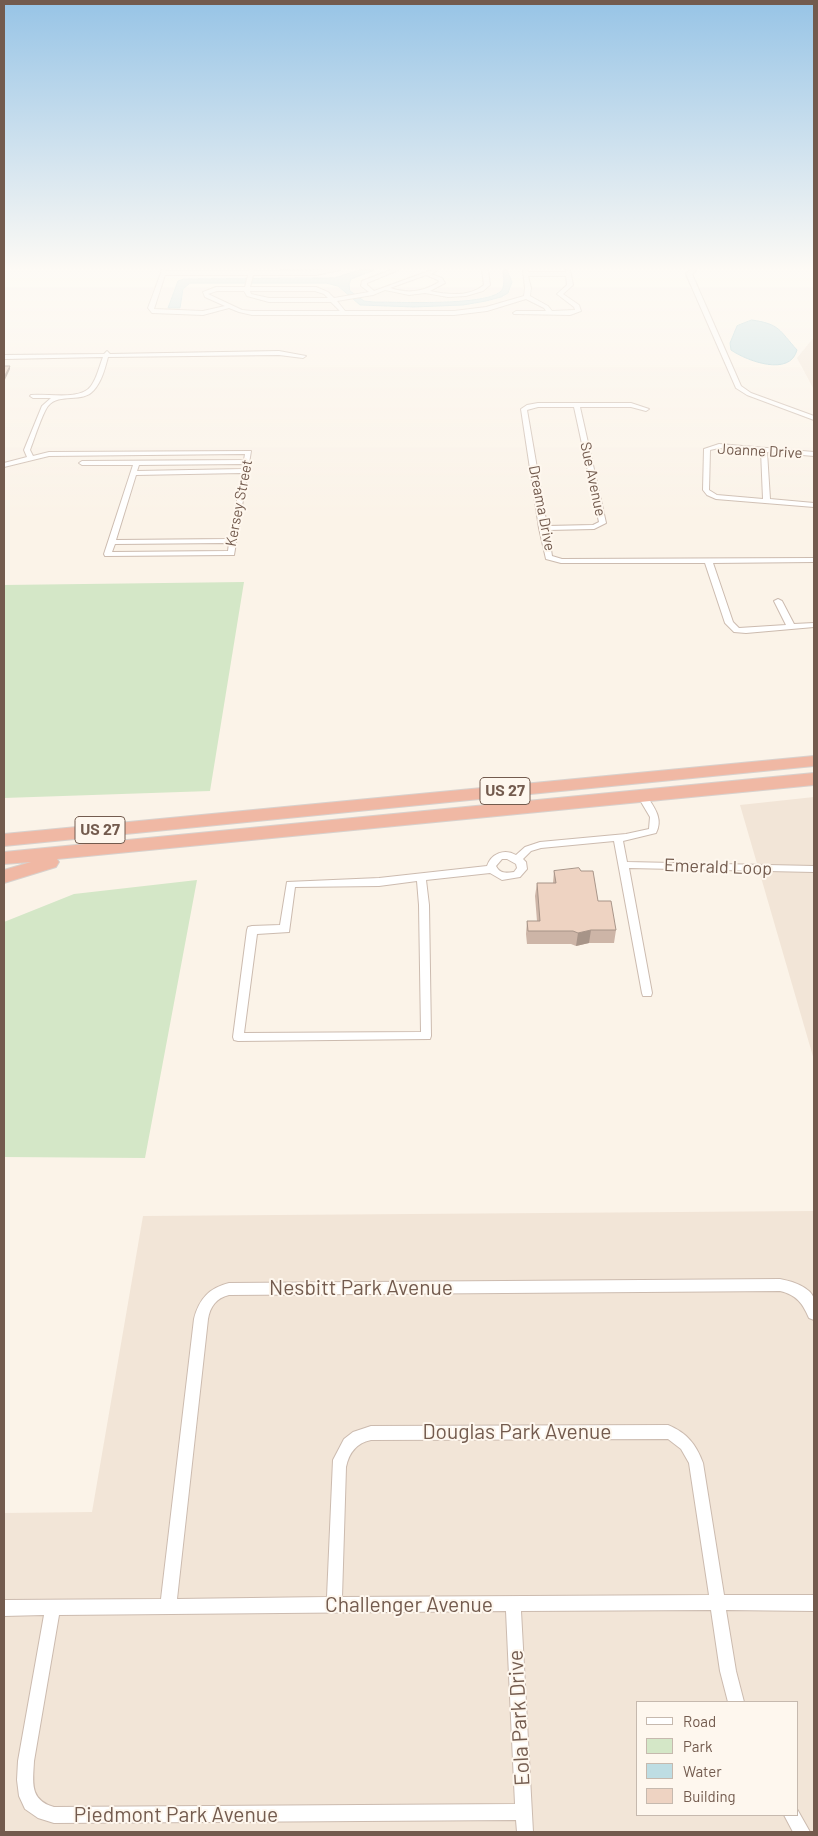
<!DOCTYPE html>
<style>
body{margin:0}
#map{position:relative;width:818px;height:1836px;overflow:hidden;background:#fbf3e8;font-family:Barlow,sans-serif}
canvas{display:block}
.frame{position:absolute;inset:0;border:5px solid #735b4e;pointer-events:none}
.legend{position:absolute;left:636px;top:1701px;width:162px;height:115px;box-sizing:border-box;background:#fef7ee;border:1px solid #c6b9ae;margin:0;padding:6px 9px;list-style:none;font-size:15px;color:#735b4e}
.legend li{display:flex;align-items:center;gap:10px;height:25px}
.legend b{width:25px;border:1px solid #c6b9ae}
</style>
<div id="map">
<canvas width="818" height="1836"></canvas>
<div class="frame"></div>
<ul class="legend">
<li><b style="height:6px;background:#fff"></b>Road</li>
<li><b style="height:14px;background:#d4e7c7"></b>Park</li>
<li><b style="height:14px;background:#bedde3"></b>Water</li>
<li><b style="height:14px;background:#eed3c2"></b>Building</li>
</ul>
</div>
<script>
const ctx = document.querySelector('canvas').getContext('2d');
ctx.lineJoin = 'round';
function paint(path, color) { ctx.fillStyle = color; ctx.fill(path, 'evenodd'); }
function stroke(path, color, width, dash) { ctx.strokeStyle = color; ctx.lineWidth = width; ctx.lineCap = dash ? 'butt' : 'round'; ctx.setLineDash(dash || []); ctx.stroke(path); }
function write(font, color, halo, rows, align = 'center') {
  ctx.font = font + ' Barlow,sans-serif'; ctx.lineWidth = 4; ctx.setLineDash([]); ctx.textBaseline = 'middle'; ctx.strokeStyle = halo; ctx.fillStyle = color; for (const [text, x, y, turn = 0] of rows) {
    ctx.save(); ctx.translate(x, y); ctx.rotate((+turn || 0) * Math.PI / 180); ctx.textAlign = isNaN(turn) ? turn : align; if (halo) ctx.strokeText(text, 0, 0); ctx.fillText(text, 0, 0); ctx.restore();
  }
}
paint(new Path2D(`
 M814 337V390L797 358Z
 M814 797V1060L740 805Z
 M814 1211V1832H4V1513L92 1512 143 1216ZM637 1702H797V1815H637Z`), '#f2e5d7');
paint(new Path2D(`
 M244 582 210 791 4 798V585Z
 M197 880 145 1158 4 1157V922L74 894Z`), '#d4e7c7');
const water = new Path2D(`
 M360 270H374L351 279 349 284 350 291 364 301 374 302C398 302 483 306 500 292 506 288 503 276 503 270H507L512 282 508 293 501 297 486 301 463 305 414 307 360 305 338 286 326 283H190L183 289 180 308H168L178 281 184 279 334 278Z
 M752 320C780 324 779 330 797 350 790 377 747 361 731 350L730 343 737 326Z`);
paint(water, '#bedde3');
stroke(water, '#a5cdd4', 1);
const street = new Path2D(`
 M162 270H166V271H249L250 270H254V271L340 270 316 275H253L250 287H316L328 292 334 298 369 292 361 286 362 281 391 270H398L367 283V285L374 291 432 270H438L431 274 442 278 445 283 430 291C448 295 470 297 484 285L482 270H488L490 285 483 291 466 296 448 297 425 293 409 295 385 290 373 295 337 301 345 311H454L486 307 524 296 525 288 523 270H527L528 272H566V270H570L573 285 563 294 579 305 581 311 570 315 514 314 513 313 516 311H546L544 308 526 299 487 311 454 315H252L239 312 229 308 203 315 152 313 148 308ZM165 275H248L245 287H216L203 292 205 297 225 306 203 311 154 309ZM426 275 438 280 439 282C423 292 408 294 390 288ZM528 276H566L567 285 557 294 574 307 575 310 552 311 548 306 530 296 531 288ZM217 291H244L247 296 269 302H331L340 311H252L242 310 208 294ZM250 291H315L324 294 328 298H269L251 294Z
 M690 270H696L692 274 741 386 751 393 814 416V420L747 395 736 388 686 274Z
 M107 351 110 354 279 351 306 356 303 358 279 355 108 357C105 368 102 381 94 390 82 404 60 392 48 406 42 414 34 440 30 450L33 456 49 452 251 451 234 555 105 556 104 554 133 465H82L79 463 82 461 244 460 245 454 49 456 4 467V463L27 457 24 450 42 406 51 398H33L30 396 31 395C47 393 80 401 91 386 97 378 99 367 103 357L4 359V355L104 354ZM244 464 243 469 137 471 139 465ZM242 473 230 539 116 540 136 475ZM229 543 228 551 112 552 115 544Z
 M538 403H631L649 409 646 411 631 407H580L606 523 594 529 548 530 552 556 562 559 814 558V562L713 563 733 622 739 628 786 625 774 601 778 599 782 601 794 624 814 623V627L746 633 734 632 725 623 705 563H561L546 559 539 528 521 409 527 405ZM538 407H574L599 522 593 525 547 526 527 410Z
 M719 444 814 452V456L767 452 770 499 814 503V507L716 499 707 495 703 490 704 449ZM719 448 761 451 763 499 717 495 709 490 710 450Z
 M642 792 645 793C653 806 664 818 656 833L623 841 627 862 814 866V872L629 868 652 993 651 996H643L642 993 614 841 541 848 531 851 523 859 526 862 527 869 520 877 502 880 490 873 426 880 429 905 431 1036 430 1039 238 1041 234 1040 233 1037 247 930 248 927 252 926 280 925 287 882 379 878 487 866C491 854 504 848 516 855L525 847 540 842 626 834 649 829 650 817 637 795ZM502 859H507L516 864 517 868 514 872C506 873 500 874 496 866ZM417 881 419 905 421 1032 244 1033 257 934 289 932 295 887 379 886Z
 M780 1279C791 1281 811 1287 814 1299 816 1305 814 1314 814 1320L809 1318C803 1304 797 1295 780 1291L229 1295C216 1298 210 1307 208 1319L177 1599 327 1597 333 1460 344 1439 353 1432 371 1426 668 1425C687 1433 696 1444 703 1463L724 1595H814V1611L726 1610 736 1671 744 1702H728L720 1671 711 1610 521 1611 533 1832H517L516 1820 54 1823 38 1818 25 1809 19 1796 17 1780 18 1761 44 1615 4 1616V1600L161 1599 194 1319C199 1299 209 1288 229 1283ZM668 1439 681 1449 689 1463 709 1595 342 1597 346 1467C349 1453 356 1443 371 1440ZM506 1611 515 1804 54 1807C29 1800 33 1782 34 1761L59 1615Z
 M797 1809 810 1832H793L784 1815H797Z`);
const highway = new Path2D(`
 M814 756V766L4 846V834Z
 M814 773V785L57 859 59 862 56 867 4 883V870L31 862 4 864V852Z`);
stroke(street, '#ccbbaf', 2);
stroke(highway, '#d8d1cd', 2);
paint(street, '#fff');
paint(highway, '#f0b8a4');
paint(new Path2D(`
 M554 871 598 901 616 930 614 943H589L576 946 571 944H527L526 934 527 921H537L535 896 537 883H553Z`), '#cdb5a7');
paint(new Path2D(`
 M10 366V369L4 382V377Z
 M591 930 589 943 576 946 578 933Z`), '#a79488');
const building = new Path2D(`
 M4 366H10L4 377Z
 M579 868 581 871H593L598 901H611L616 930H591L578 933 573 931H528L527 921H540L537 883H556L554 871Z`);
paint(building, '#eed3c2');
stroke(building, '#a79488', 1);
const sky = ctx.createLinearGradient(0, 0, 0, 527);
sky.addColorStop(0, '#97c4e6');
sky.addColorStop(0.51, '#fdfaf5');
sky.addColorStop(1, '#fdfaf500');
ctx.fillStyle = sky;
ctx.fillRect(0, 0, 818, 527);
write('15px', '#735b4e', '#fef7ee', [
 ["Joanne Drive",760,451,3],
 ["Sue Avenue",593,479,78],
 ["Kersey Street",239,503,-79],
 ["Dreama Drive",542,508,79]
]);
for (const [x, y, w] of [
 [505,791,50],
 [100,830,50]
]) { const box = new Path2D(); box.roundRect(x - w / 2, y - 13.5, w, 27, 4); ctx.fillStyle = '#fef7ee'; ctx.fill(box); stroke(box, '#735b4e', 1); }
write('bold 16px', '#735b4e', null, [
 ["US 27",505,791],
 ["US 27",100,830]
]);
write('18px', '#735b4e', '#fef7ee', [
 ["Emerald Loop",718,867,2]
]);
write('21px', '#735b4e', '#fef7ee', [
 ["Nesbitt Park Avenue",361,1288],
 ["Douglas Park Avenue",517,1432],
 ["Challenger Avenue",409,1605],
 ["Eola Park Drive",519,1718,-93],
 ["Piedmont Park Avenue",176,1815]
]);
</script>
